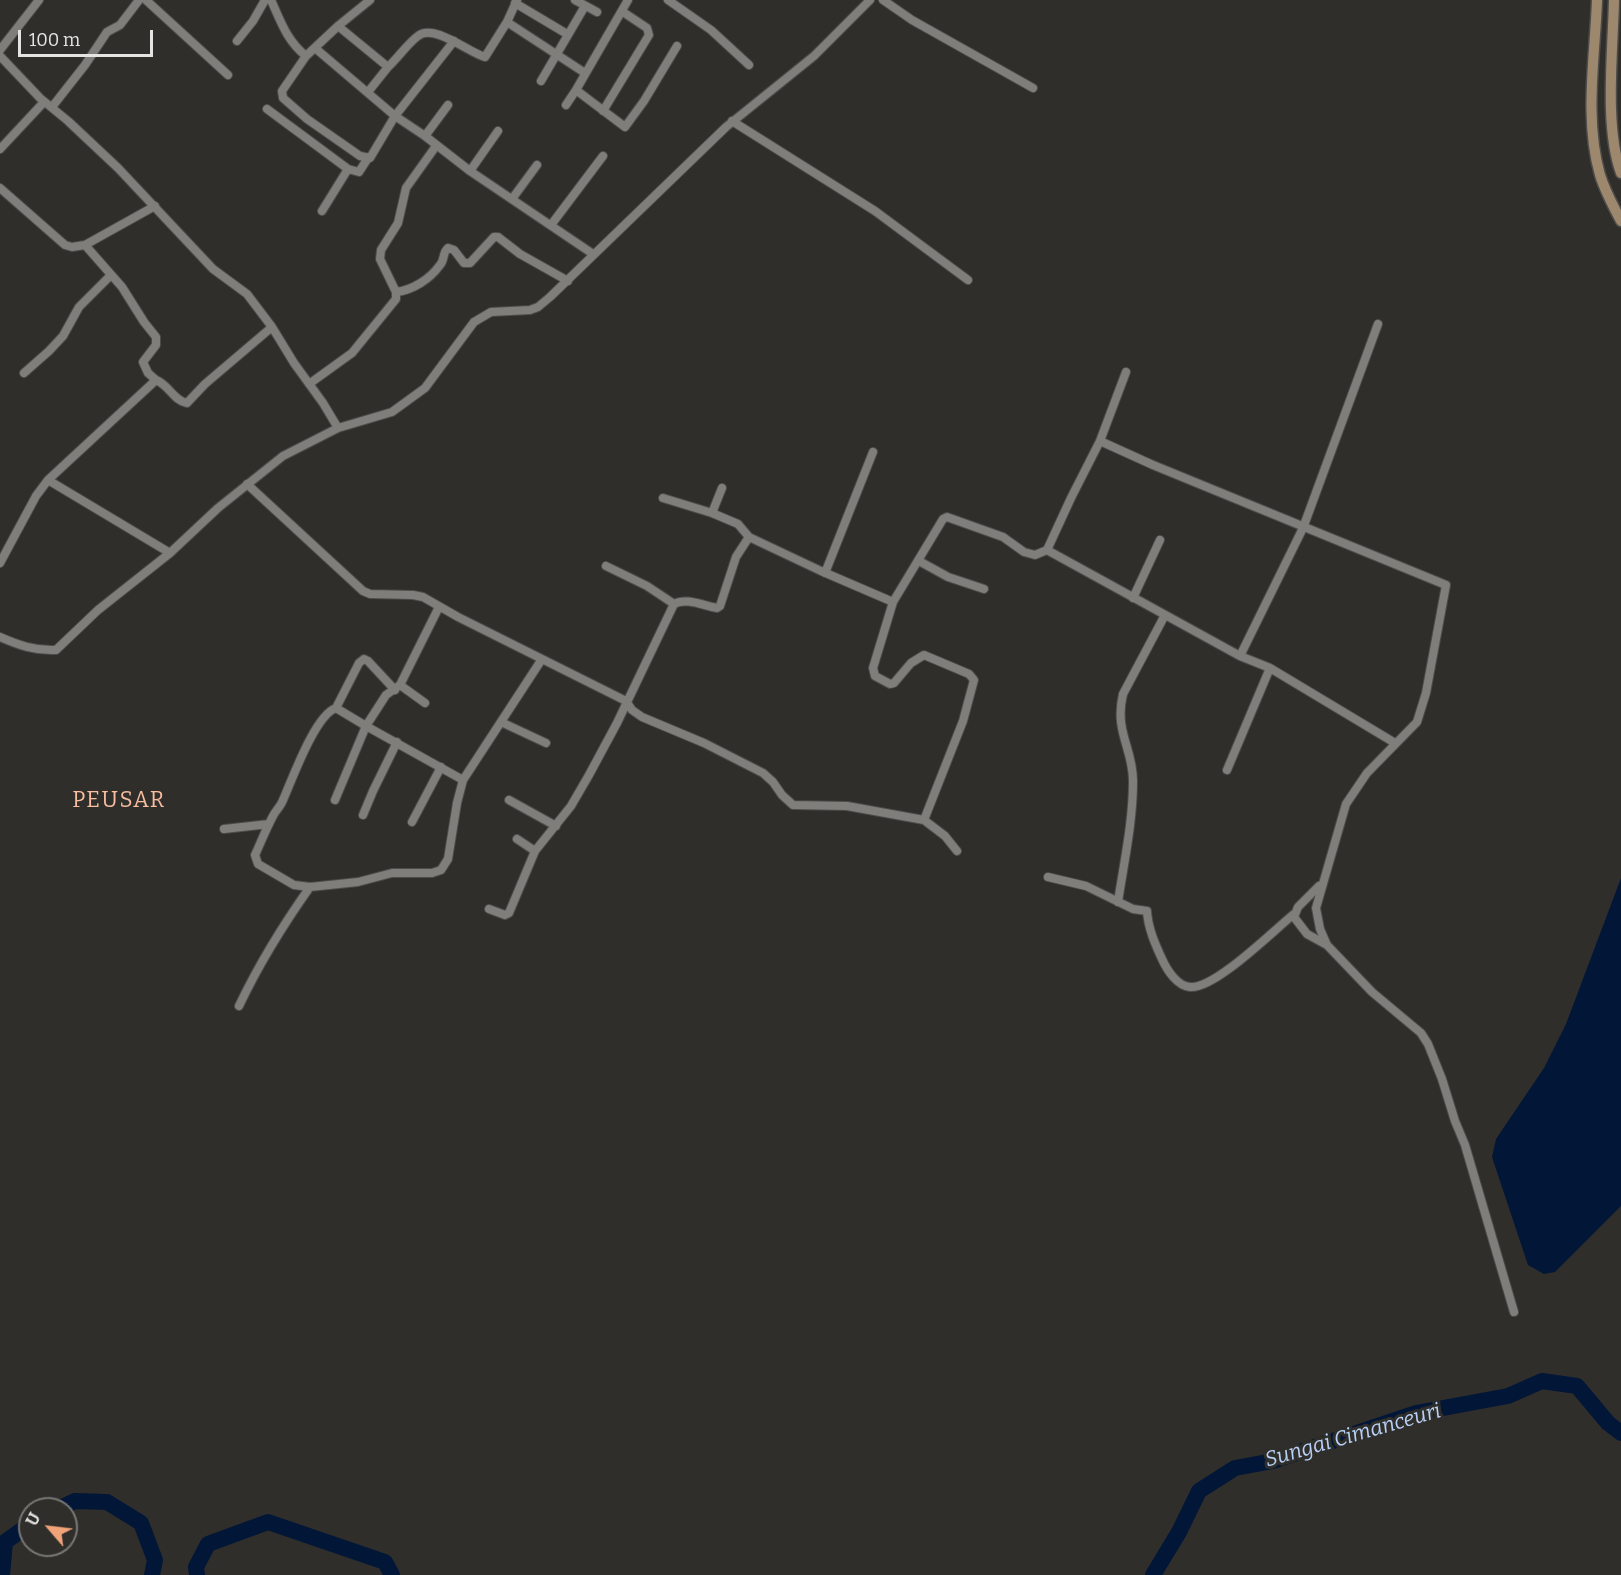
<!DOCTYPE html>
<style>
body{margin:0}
#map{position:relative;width:1621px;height:1575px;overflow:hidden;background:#2f2e2b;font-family:Bitter,serif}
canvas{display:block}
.north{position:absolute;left:18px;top:1497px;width:60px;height:60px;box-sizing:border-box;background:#2f2e2b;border:2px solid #787774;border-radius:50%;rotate:298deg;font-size:16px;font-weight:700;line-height:24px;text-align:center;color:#e5e4e2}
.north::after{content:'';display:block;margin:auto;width:21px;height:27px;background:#f0a279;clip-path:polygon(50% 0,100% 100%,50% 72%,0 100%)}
.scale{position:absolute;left:18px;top:30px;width:135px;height:27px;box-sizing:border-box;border:3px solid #e5e4e2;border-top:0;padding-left:8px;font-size:18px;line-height:21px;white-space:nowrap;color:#e5e4e2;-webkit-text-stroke:4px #2f2e2b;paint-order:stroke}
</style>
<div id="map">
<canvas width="1621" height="1575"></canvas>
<div class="north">U</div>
<div class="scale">100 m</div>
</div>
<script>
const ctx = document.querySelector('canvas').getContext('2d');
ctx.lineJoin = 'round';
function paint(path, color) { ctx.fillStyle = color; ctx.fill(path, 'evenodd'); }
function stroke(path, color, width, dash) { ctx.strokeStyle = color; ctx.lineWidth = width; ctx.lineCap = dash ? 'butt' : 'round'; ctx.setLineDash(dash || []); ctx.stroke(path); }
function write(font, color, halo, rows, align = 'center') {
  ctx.font = font + ' Bitter,serif'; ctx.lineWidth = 6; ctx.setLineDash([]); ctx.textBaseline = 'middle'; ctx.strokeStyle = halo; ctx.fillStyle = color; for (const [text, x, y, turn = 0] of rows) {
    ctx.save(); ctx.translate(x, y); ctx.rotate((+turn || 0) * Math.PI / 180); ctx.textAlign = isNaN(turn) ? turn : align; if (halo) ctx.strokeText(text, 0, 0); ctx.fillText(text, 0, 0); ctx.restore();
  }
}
paint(new Path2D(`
 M1621 878V1206L1555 1272 1544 1274 1528 1265 1492 1157 1496 1139 1544 1068 1566 1024Z`), '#021637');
stroke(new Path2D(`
 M58 1509 75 1501 107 1502 141 1523 155 1560 152 1575
 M2 1575 5 1542 30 1524
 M197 1575 196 1567 208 1544 268 1522 385 1562 392 1575
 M1153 1575 1179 1532 1199 1491 1235 1468 1273 1461 1416 1413 1508 1396 1542 1381 1577 1386 1608 1423 1621 1433`), '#021637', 16);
const street = new Path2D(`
 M146 0 228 75
 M271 0C281 22 287 41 306 56L338 26 388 67C398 58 408 43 418 36 434 23 469 53 485 57L507 22 517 0
 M575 0 597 12
 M628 0 576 90 625 127 644 101 677 46
 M668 0 711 30 749 65
 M883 0 912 20 1033 88
 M515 3 567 34
 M507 22 585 73
 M338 26 370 0
 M237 41 253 21 265 0
 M315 48 395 116 425 136 470 171 593 254
 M0 50 39 0
 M0 56 40 98 68 121 118 168 213 269 247 294 272 327 294 363 323 403 338 428
 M306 56 282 91 283 98 307 119 360 156 370 158 395 116 454 41
 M541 81 585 6
 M368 92 388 67
 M566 105 576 90
 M52 107 85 65 107 32 120 25 139 0
 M267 109 348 169
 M603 111 649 35 647 28 623 12
 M732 121 875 211 968 280
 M425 136 448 105
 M0 149 44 102
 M470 171 498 131
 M0 188 65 245 72 247 85 245 155 206
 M512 199 537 165
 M322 211 348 169 359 172 368 158
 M551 225 603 156
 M85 245 122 287 144 322 156 337V345L143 362 148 373 156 380
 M396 292C413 290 430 279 440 265 445 260 442 253 448 248L454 250 464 263H470L494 237H498L520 254 568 281
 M24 373 49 351 63 336 79 307 111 275
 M309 384 352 353 396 299V292L380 259 381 250 398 223 406 188 436 146
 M1100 441 1126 372
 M48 480 170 553
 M247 484 363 591 370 594 413 595 423 597 458 617 626 701 632 710 642 717 704 743 763 773 773 782 782 795 793 805 847 806 924 820 963 721 974 680 969 674 924 655 911 663 894 683 890 684 875 676 873 668 893 602 943 519 947 517 1003 537 1024 552 1035 555 1047 550 1240 656 1270 668 1395 743
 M663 498 712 513 738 524 749 537 821 571 893 602
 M712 513 722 488
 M1047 550 1071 498 1100 441 1153 465 1446 585 1426 693 1417 722 1367 773 1346 804 1316 908 1320 929 1327 945 1372 992 1421 1033 1428 1044 1442 1079 1455 1121 1465 1145 1514 1312
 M919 561 948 577 984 589
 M0 563 36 496 48 480 156 380C169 385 174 401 187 403L205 384 272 327
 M606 566 647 586 674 604
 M825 573 873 452
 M1133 598 1160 540
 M439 607 400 685 386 695 366 726 463 780
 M0 637C18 645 35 651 56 650L98 610 170 553 218 508 283 456 338 428 392 412 425 388 474 322 491 312 530 310 538 307 550 297 726 127 814 56 870 0
 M1240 656 1303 528 1378 324
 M400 685 425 703
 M336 708 359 663 364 659 368 661 395 690
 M501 722 546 743
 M1227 770 1270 668
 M335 800 366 726 336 708C315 715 292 780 283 800 281 806 276 810 273 816 266 829 261 842 255 855L258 864 294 885 310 887 358 882 392 873H432L441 870 448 859 457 803 463 780 542 659
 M509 800 556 826
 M363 815 373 791 397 742
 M924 820 945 836 957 851
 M412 822 441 767
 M224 829 269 824
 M517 839 535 851
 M1048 877 1086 886 1133 909 1147 911C1148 928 1155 944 1162 959 1167 970 1177 986 1190 987 1214 990 1274 930 1294 914
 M1319 886 1298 907 1294 917 1307 934 1327 945
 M1118 902C1124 862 1133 822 1133 781 1133 748 1114 732 1123 694L1165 615
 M489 909 505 915 509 913 535 851 571 806 589 775 617 723 674 604C686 597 704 606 717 608L720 606 736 557 749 537
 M239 1006C259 964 283 925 310 887`);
const secondary = new Path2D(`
 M1597 0C1595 57 1584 119 1600 175 1605 191 1613 206 1621 221
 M1614 0C1613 50 1604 127 1621 173`);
stroke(street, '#4d4c4a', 10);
stroke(secondary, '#4d4c4a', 13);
stroke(street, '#7f7e7b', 8);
stroke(secondary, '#9d886e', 10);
write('italic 21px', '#b8d1f7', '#2f2e2b', [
 ["Sungai Cimanceuri",1353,1436,-16]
]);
ctx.letterSpacing = '1.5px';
write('22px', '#f9bd9f', '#2f2e2b', [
 ["PEUSAR",119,801]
]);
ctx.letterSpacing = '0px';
</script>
